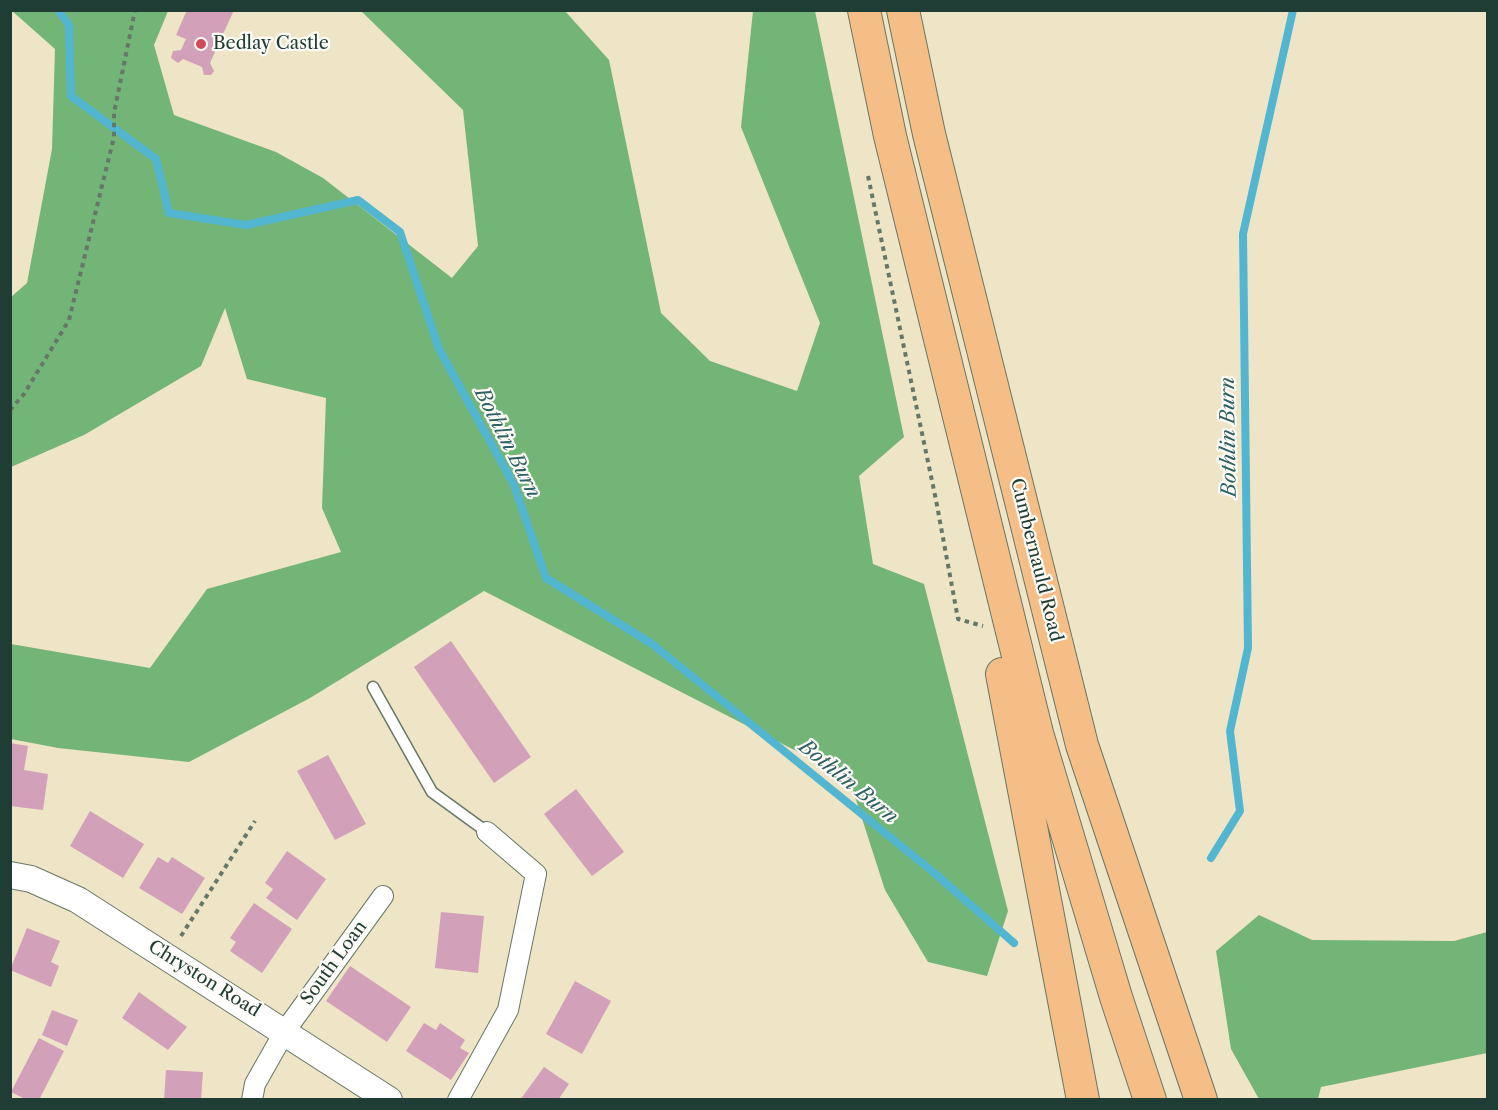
<!DOCTYPE html>
<style>
body{margin:0}
#map{position:relative;width:1498px;height:1110px;overflow:hidden;background:#eee4c6;font-family:"Libre Caslon Text",serif}
canvas{display:block}
.frame{position:absolute;inset:0;border:12px solid #1f3d34;pointer-events:none}
</style>
<div id="map">
<canvas width="1498" height="1110"></canvas>
<div class="frame"></div>
</div>
<script>
const ctx = document.querySelector('canvas').getContext('2d');
ctx.lineJoin = 'round';
function paint(path, color) { ctx.fillStyle = color; ctx.fill(path, 'evenodd'); }
function stroke(path, color, width, dash) { ctx.strokeStyle = color; ctx.lineWidth = width; ctx.lineCap = dash ? 'butt' : 'round'; ctx.setLineDash(dash || []); ctx.stroke(path); }
function write(font, color, halo, rows, align = 'center') {
  ctx.font = font + ' "Libre Caslon Text",serif'; ctx.lineWidth = 4.5; ctx.setLineDash([]); ctx.textBaseline = 'middle'; ctx.strokeStyle = halo; ctx.fillStyle = color; for (const [text, x, y, turn = 0] of rows) {
    ctx.save(); ctx.translate(x, y); ctx.rotate((+turn || 0) * Math.PI / 180); ctx.textAlign = isNaN(turn) ? turn : align; if (halo) ctx.strokeText(text, 0, 0); ctx.fillText(text, 0, 0); ctx.restore();
  }
}
paint(new Path2D(`
 M11 10 168 11 154 45 174 115 276 152 323 178 452 278 478 246 463 110 361 11H565L609 60 661 313 710 361 797 391 820 323 741 127 753 11H815L904 437 859 476 873 564 924 584 1008 911 987 976 928 962 885 890 849 778 484 591 310 698 189 762 58 748 11 739V644L150 668 207 589 341 552 322 508 326 398 247 379 225 308 201 366 84 435 11 467V297L27 283 52 149 55 49Z
 M1259 915 1312 940 1454 941 1487 932V1053L1321 1087 1318 1099H1259L1231 1049 1216 951Z`), '#73b477');
stroke(new Path2D(`
 M58 10 69 25 71 96 156 159 169 213 246 225 358 200 400 232 439 349 514 485 546 578 652 644 932 871 1014 943
 M1211 858 1240 811 1230 731 1248 648 1243 234 1293 10`), '#52b6d1', 8);
paint(new Path2D(`
 M187 10H234L210 63 214 71 211 75H204L202 67 183 59 178 63 171 58 173 51 181 50 186 39 176 35Z
 M451 641 531 757 494 783 414 667Z
 M10 743 28 746 24 770 48 774 43 810 10 806Z
 M328 755 366 824 335 840 297 771Z
 M576 789 624 852 592 876 544 814Z
 M90 811 144 844 123 878 70 846Z
 M287 851 326 879 297 920 266 898 273 889 265 883Z
 M158 857 168 863 172 857 205 878 182 914 139 888Z
 M254 903 292 929 262 973 230 951 236 942 230 938Z
 M441 912 484 916 478 973 435 968Z
 M27 928 60 941 51 962 59 966 51 987 10 970Z
 M350 966 411 1007 387 1042 326 1001Z
 M575 981 611 1001 582 1054 546 1034Z
 M139 992 187 1027 168 1050 122 1018Z
 M52 1010 78 1020 67 1046 42 1035Z
 M424 1023 436 1030 440 1023 465 1040 460 1048 469 1053 451 1080 406 1051Z
 M39 1038 64 1051 39 1100H27L11 1092Z
 M544 1067 569 1084 558 1100H520Z
 M166 1070 203 1072 201 1100H164Z`), '#d3a0b9');
const service = new Path2D(`
 M373 687 432 792 487 832`);
const minor = new Path2D(`
 M252 1100 255 1084 285 1031 383 896
 M458 1100 508 1010 536 874 487 832`);
const tertiary = new Path2D(`
 M10 875 31 879 78 900 389 1100`);
const primary = new Path2D(`
 M864 10 890 136 1037 733 1116 997 1150 1100
 M903 10 929 134 1082 745 1201 1100
 M1002 674 1083 1100`);
stroke(service, '#677767', 13);
stroke(minor, '#677767', 22);
stroke(tertiary, '#677767', 28);
stroke(primary, '#677767', 34);
stroke(new Path2D(`
 M868 176 936 500 958 619 983 626
 M10 410 24 394 69 320 114 137V113L135 10
 M181 936 255 821`), '#677767', 4, [4.5, 4.5]);
stroke(service, '#fff', 10);
stroke(minor, '#fff', 20);
stroke(tertiary, '#fff', 26);
stroke(primary, '#f6be87', 32);
for (const [x, y, r, color] of [
 [201,44,6,"#d1495b"]
]) { const dot = new Path2D(); dot.arc(x, y, r, 0, 2 * Math.PI); ctx.fillStyle = color; ctx.fill(dot); stroke(dot, '#fdfcf7', 2); }
write('18px', '#1f3d34', '#fdfcf7', [
 ["Bedlay Castle",213,44]
], 'left');
write('18px', '#1f3d34', '#fdfcf7', [
 ["Cumbernauld Road",1036,560,76],
 ["South Loan",334,963,-54],
 ["Chryston Road",204,979,32]
]);
write('italic 20px', '#2e6163', '#fdfcf7', [
 ["Bothlin Burn",1229,437,-91],
 ["Bothlin Burn",507,443,63],
 ["Bothlin Burn",848,782,39]
]);
</script>
